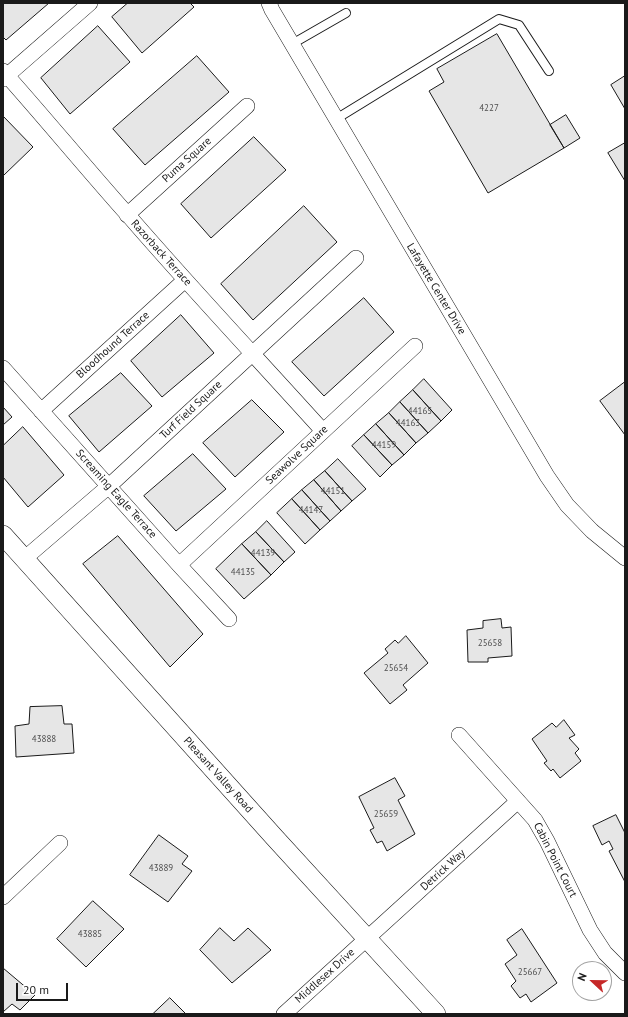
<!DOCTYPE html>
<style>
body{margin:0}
#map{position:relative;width:628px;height:1017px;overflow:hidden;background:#fff;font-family:"PT Sans",sans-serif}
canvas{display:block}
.frame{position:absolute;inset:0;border:4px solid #1a1a1a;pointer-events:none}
.north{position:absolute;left:572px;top:961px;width:40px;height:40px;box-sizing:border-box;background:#fff;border:1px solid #a3a3a3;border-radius:50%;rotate:292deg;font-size:11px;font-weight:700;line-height:16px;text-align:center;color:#1a1a1a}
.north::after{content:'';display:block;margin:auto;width:14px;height:18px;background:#c62828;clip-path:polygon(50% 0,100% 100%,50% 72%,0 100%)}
.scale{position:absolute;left:16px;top:983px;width:52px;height:18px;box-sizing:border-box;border:2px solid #1a1a1a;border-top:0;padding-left:5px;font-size:12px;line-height:14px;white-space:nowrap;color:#1a1a1a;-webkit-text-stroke:3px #fff;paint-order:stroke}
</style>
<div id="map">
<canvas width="628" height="1017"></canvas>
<div class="frame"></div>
<div class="north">N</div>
<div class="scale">20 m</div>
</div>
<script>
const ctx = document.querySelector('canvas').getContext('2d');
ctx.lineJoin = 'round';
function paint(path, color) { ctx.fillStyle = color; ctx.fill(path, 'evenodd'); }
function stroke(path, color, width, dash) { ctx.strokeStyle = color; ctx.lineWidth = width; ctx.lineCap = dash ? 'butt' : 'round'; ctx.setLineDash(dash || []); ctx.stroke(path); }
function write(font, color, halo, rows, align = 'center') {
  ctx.font = font + ' "PT Sans",sans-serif'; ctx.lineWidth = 3; ctx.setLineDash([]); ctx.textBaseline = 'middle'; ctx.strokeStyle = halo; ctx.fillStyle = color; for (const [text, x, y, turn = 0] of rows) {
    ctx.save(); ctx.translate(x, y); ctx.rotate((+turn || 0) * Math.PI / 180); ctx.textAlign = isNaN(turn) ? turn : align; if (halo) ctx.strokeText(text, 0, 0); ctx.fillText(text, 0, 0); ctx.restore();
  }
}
const building = new Path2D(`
 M3 3H49L6 40 3 37Z
 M128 3H190L194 7 142 53 112 17Z
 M98 26 130 62 70 114 41 78Z
 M497 34 564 148 488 193 429 91 444 82 437 69Z
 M197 56 229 92 145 165 113 129Z
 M625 76V109L611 85Z
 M566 115 580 138 564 148 550 125Z
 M3 116 33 147 3 176Z
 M254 137 286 170 211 238 181 204Z
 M625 143V181L608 153Z
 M304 206 337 242 253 320 221 284Z
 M364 298 394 332 324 396 292 362Z
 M181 315 214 353 162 397 131 361Z
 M121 373 152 406 99 452 69 416Z
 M424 379 452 410 441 421 413 390Z
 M625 382V435L600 401Z
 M413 390 441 421 428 433 400 402Z
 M252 400 284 432 235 477 203 443Z
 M400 402 428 433 416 443 389 413Z
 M3 407 12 417 3 425Z
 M389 413 416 443 404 455 376 424Z
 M376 424 404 455 392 465 364 435Z
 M23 427 64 475 28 507 3 477V446Z
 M364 435 392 465 380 477 352 446Z
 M193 454 226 489 176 531 144 496Z
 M338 459 366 489 352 501 325 471Z
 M325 471 352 501 341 511 314 480Z
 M314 480 341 511 330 521 302 490Z
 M302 490 330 521 320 530 292 499Z
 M292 499 320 530 305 544 277 513Z
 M267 521 295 552 284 562 256 532Z
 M256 532 284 562 271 575 242 544Z
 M118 536 203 634 170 667 83 564Z
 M242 544 271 575 244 599 216 569Z
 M501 619 502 628 511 627 512 656 488 658V662H468L467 630 483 628V621Z
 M406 636 428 663 403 685 407 690 390 704 364 673 388 653 385 649 395 640 398 643Z
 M62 706 64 724H72L74 753 16 757 15 726 29 724 30 707Z
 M564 720 575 735 569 738 579 749 575 753 581 761 560 778 553 769 551 771 544 763 547 761 532 739 552 723 556 727Z
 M395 778 405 796 398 800 415 834 387 851 382 841 377 843 370 830 374 828 359 797Z
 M616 815 625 833V882L609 851 613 849 609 841 602 845 593 826Z
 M159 835 188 856 182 864 192 871 168 902 130 875Z
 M93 901 124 929 86 967 57 939Z
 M220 928 234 941 248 928 271 950 232 983 200 950Z
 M522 929 557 983 531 1002 526 994 520 998 511 986 516 981 505 964 517 955 507 940Z
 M3 968 35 995 20 1010 12 1004 3 1012Z
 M170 998 186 1014H153Z`);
paint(building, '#e6e6e6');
stroke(building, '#1a1a1a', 1);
const service = new Path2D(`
 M292 44 346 13
 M336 119 499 19 519 25 549 71`);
const minor = new Path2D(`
 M269 3 272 10 547 476 567 505 592 531 625 558
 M3 71C45 118 86 168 128 215 191 288 258 359 323 431
 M3 79 90 3
 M127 215 247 106
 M3 368 179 565 229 619
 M41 411 185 280
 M24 559 109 486 356 258
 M179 565 415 346
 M459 735 518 801 535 820 547 841 590 930 605 953 625 973
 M3 897 60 843
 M284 1014 518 801`);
const tertiary = new Path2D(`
 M3 535 275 838 436 1014`);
stroke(service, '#1a1a1a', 10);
stroke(minor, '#1a1a1a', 16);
stroke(tertiary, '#1a1a1a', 20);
stroke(service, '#fff', 8);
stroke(minor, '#fff', 15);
stroke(tertiary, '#fff', 19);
write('9px', '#4d4d4d', null, [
 ["4227",489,108],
 ["44165",420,411],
 ["44163",408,423],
 ["44159",384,445],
 ["44151",333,491],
 ["44147",311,510],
 ["44139",263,553],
 ["44135",243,572],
 ["25658",490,643],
 ["25654",396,668],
 ["43888",44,739],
 ["25659",386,814],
 ["43889",161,868],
 ["43885",90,934],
 ["25667",530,972]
]);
write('11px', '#1a1a1a', '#fff', [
 ["Puma Square",187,160,-42],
 ["Razorback Terrace",161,253,48],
 ["Lafayette Center Drive",436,289,59],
 ["Bloodhound Terrace",113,345,-42],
 ["Turf Field Square",191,410,-43],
 ["Seawolve Square",297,455,-43],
 ["Screaming Eagle Terrace",116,494,48],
 ["Pleasant Valley Road",218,775,48],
 ["Cabin Point Court",555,860,63],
 ["Detrick Way",443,870,-42],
 ["Middlesex Drive",325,976,-42]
]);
</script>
